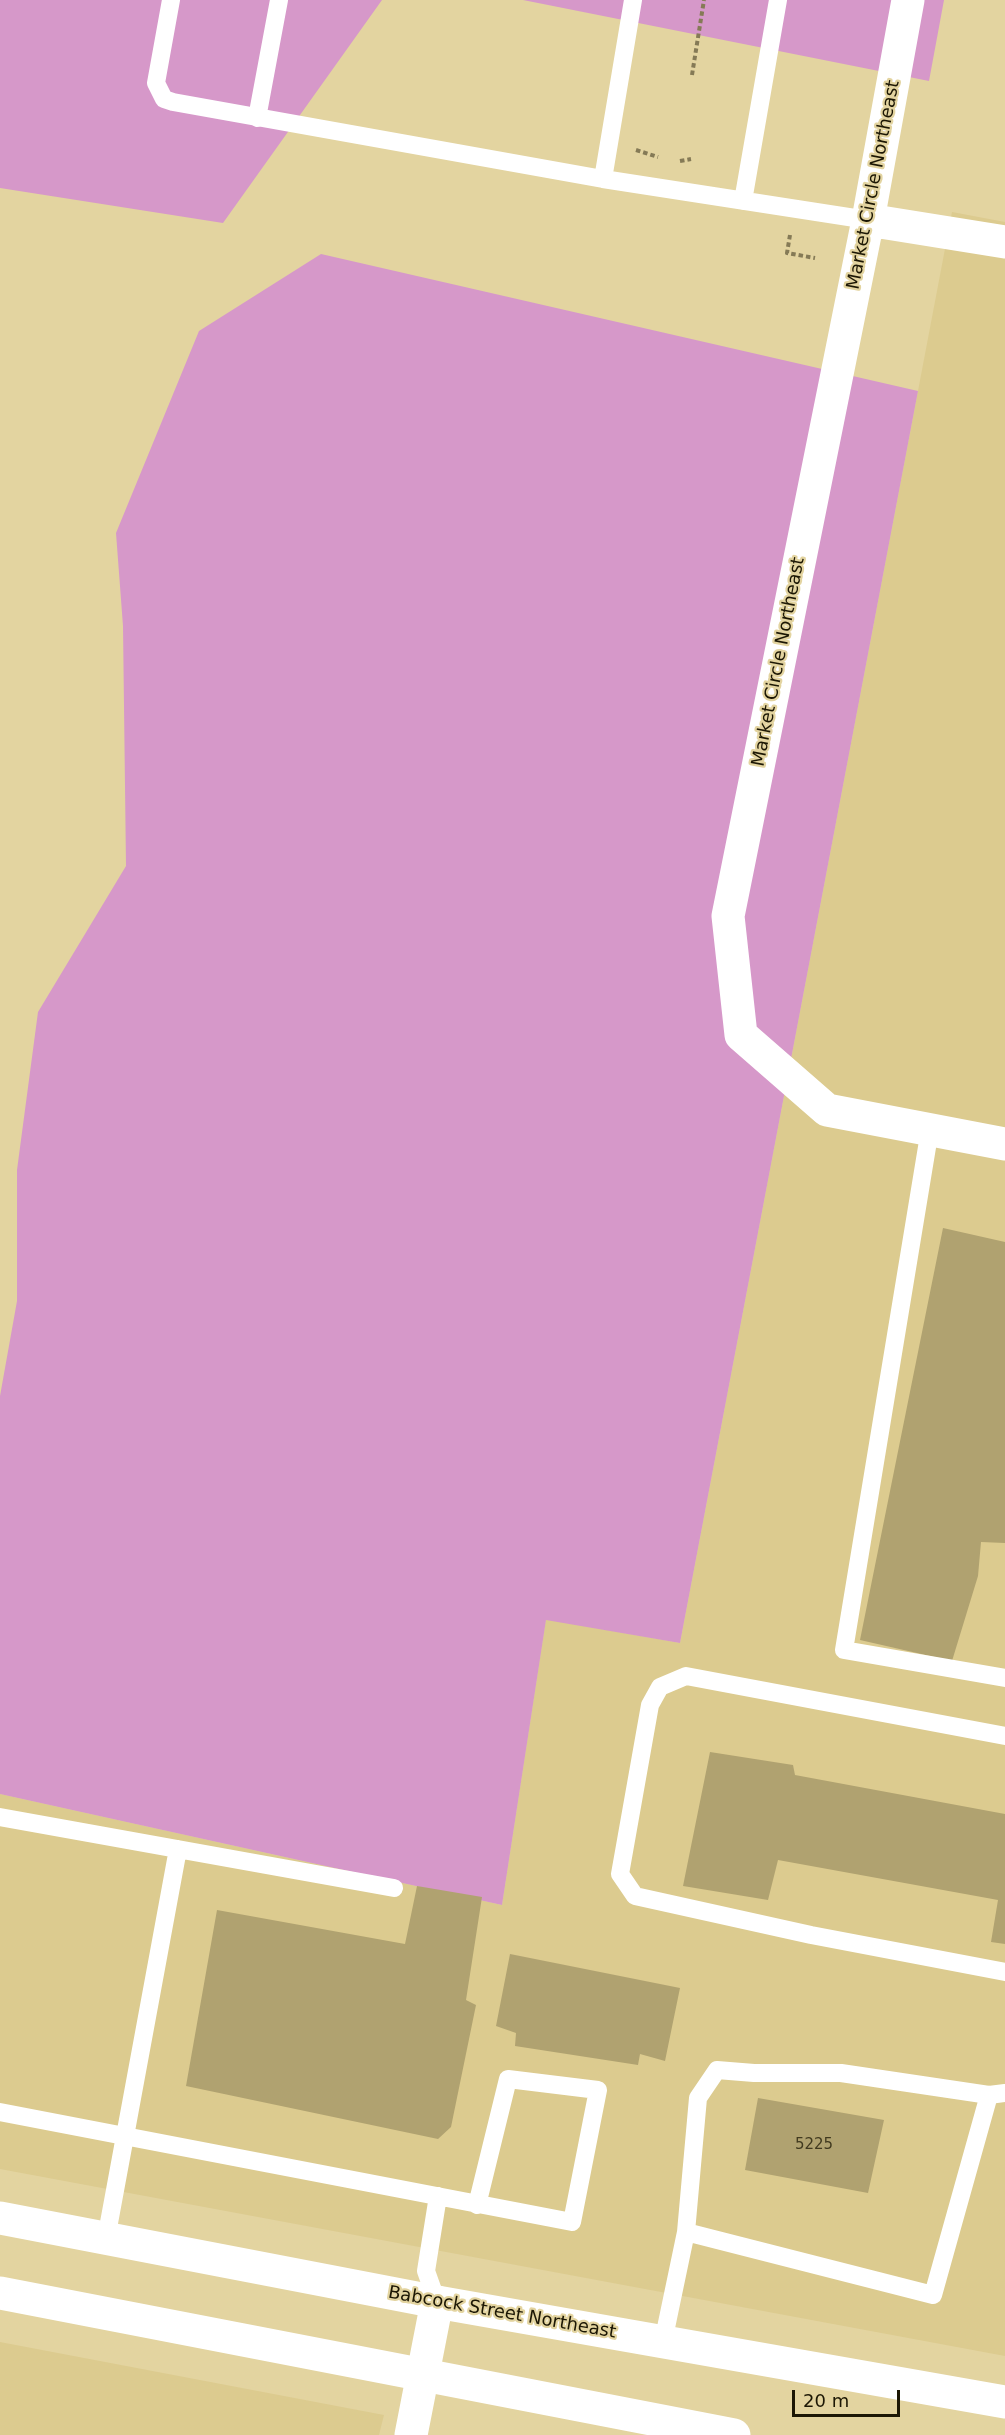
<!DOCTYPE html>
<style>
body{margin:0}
#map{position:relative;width:1005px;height:2435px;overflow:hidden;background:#e3d4a0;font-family:"DejaVu Sans",sans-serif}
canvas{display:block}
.scale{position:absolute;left:792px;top:2390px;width:108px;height:27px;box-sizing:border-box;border:3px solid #1c1704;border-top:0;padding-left:8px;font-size:18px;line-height:21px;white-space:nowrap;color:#1c1704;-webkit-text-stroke:4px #e3d4a0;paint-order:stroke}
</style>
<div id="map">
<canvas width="1005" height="2435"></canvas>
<div class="scale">20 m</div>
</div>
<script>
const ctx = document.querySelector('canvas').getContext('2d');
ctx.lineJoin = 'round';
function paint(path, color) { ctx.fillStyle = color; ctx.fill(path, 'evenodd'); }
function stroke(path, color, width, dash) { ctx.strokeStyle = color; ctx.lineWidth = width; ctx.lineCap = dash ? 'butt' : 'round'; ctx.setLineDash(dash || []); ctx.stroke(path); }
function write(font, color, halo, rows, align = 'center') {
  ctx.font = font + ' "DejaVu Sans",sans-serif'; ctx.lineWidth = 4.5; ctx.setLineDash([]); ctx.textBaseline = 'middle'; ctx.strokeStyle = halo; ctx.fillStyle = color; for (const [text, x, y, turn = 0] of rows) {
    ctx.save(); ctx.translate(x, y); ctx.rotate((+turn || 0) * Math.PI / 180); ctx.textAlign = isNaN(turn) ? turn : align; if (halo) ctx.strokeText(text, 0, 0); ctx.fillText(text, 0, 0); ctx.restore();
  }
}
paint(new Path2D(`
 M952 212 1005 222V2356L0 2169V1794L502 1905 546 1619 680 1643Z
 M0 2342 384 2415 379 2435H0Z`), '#dccb8f');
paint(new Path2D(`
 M0 0H382L223 223 0 188Z
 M523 0H944L929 81Z
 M321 254 918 391 680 1643 546 1620 502 1905 0 1794V1396L17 1301V1170L38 1012 126 866 123 626 116 533 199 331Z`), '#d698c9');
paint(new Path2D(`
 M943 1228 1005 1242V1543L981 1542 978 1576 952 1661 860 1640Z
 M710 1752 793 1765 795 1775 1005 1814V1944L991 1942 998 1900 778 1860 768 1900 683 1886Z
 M417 1886 482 1897 466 2000 476 2005 451 2127 438 2139 186 2086 217 1910 405 1944Z
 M510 1954 680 1988 665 2061 640 2054 638 2065 515 2046 516 2033 496 2026Z
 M758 2098 884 2120 868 2193 745 2170Z`), '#b0a270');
stroke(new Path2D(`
 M692 75 704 0
 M636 150 658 157
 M680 161 691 159
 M790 235 787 253 815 258`), '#857a56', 4, [4.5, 3]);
stroke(new Path2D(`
 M171 0 156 83 164 99 173 102 603 179 868 220
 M257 118 279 0
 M603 179 633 0
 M743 201 778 0
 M930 1129 844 1650 1005 1678
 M1005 1736 686 1676 660 1687 650 1705 620 1874 635 1896 811 1935 1005 1972
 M0 1817 394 1888
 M0 2112 572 2222 598 2090 508 2079 477 2205
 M686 2232 698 2098 717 2070 754 2073H841L989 2095
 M106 2239 178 1849
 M437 2302 426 2271 438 2196
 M663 2342 686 2232 933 2295 989 2095 1005 2093`), '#fff', 18);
stroke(new Path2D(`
 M908 0 868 220 728 916 741 1035 827 1110 1005 1144
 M868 220 1005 242
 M411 2435 437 2302`), '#fff', 33);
stroke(new Path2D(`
 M0 2218 437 2302 1005 2402
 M0 2293 734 2435`), '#fff', 33);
write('15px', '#413a1f', null, [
 ["5225",814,2145]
]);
write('18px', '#1c1704', '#e3d4a0', [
 ["Market Circle Northeast",874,185,-79],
 ["Market Circle Northeast",779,662,-79],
 ["Babcock Street Northeast",502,2313,10]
]);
</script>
